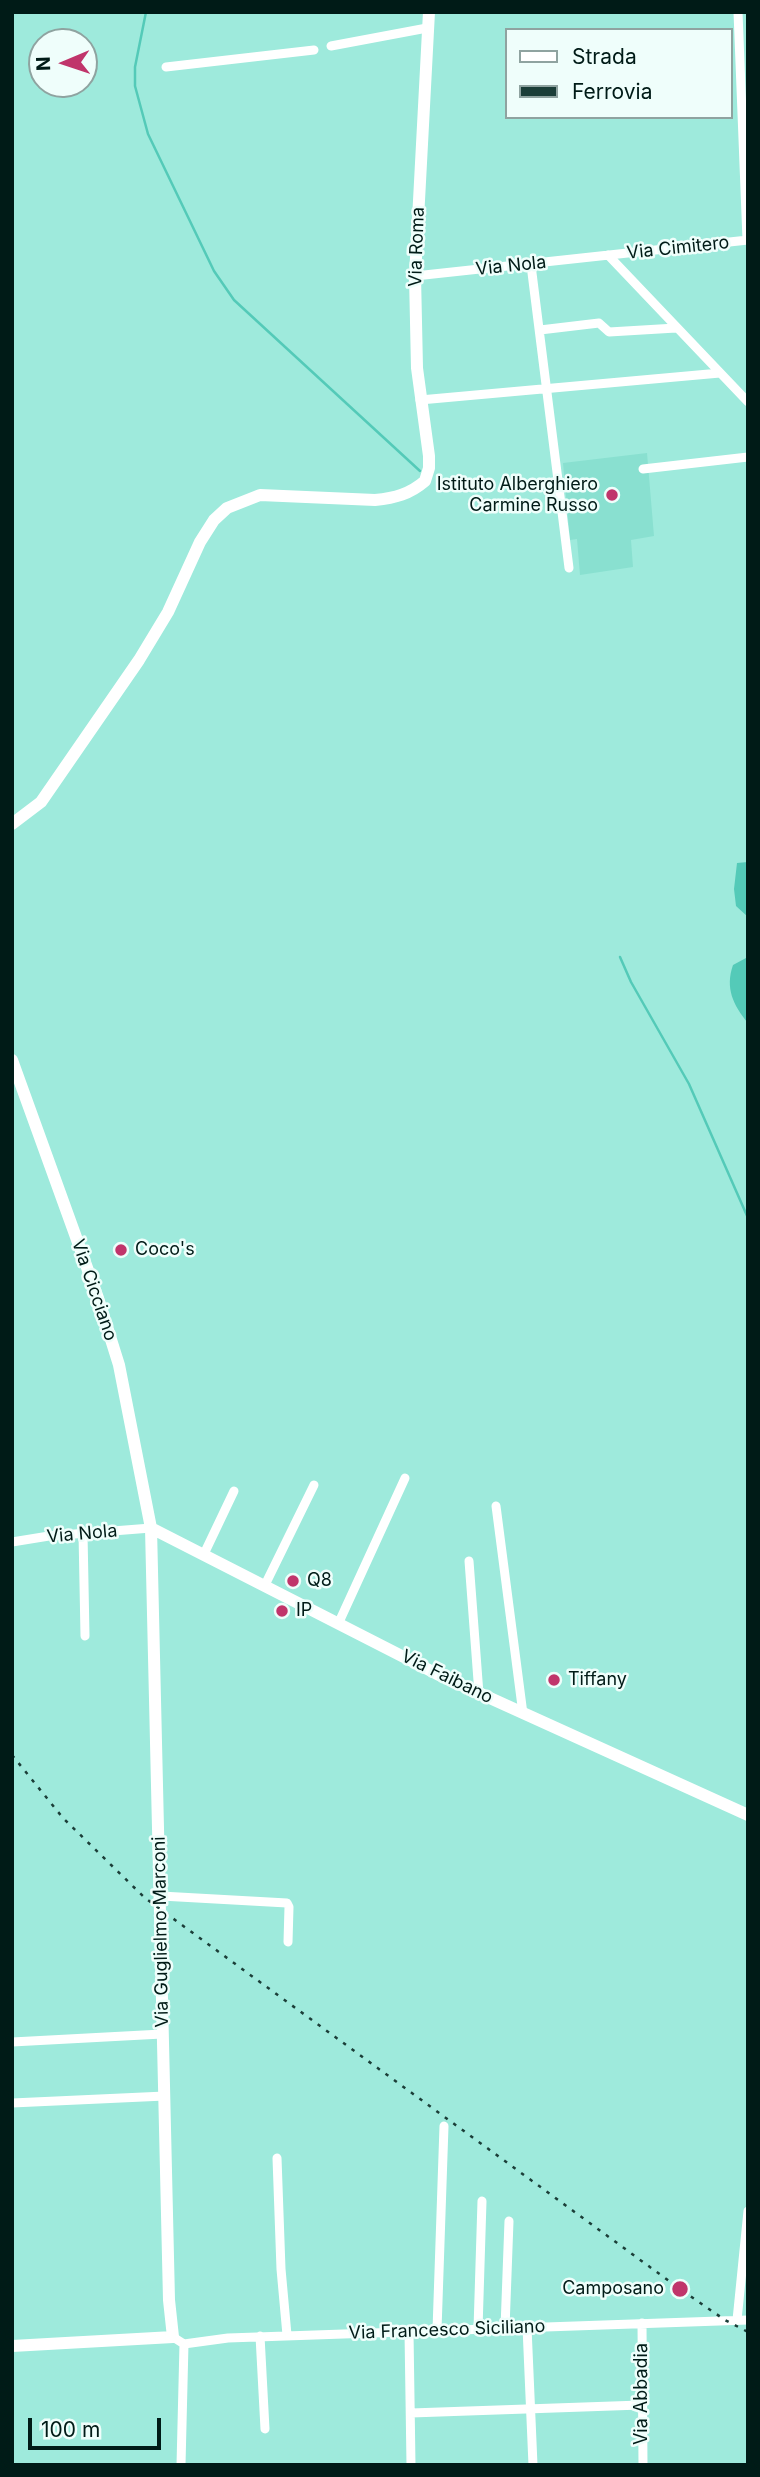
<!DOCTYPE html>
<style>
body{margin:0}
#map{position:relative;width:760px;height:2477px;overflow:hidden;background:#9eeadc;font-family:Inter,sans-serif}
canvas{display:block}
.frame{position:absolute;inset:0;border:14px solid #001b17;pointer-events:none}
.legend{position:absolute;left:505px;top:28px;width:228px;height:91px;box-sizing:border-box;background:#effefb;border:2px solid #8fa3a0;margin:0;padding:9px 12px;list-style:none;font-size:21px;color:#001b17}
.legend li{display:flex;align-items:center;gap:14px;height:35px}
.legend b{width:35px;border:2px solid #8fa3a0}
.north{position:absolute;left:28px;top:28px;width:70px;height:70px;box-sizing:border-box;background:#effefb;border:2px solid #8fa3a0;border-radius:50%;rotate:268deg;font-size:19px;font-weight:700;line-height:28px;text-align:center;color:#001b17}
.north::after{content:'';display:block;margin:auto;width:24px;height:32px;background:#c0356b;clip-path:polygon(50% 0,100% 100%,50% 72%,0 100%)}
.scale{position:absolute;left:28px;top:2418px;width:133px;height:32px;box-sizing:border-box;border:4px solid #001b17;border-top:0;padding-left:9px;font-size:21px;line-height:24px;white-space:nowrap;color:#001b17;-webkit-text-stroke:5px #effefb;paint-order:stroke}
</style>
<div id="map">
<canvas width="760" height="2477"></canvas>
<div class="frame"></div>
<ul class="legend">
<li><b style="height:9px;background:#fff"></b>Strada</li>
<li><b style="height:9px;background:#1b3e38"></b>Ferrovia</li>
</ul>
<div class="north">N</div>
<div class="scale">100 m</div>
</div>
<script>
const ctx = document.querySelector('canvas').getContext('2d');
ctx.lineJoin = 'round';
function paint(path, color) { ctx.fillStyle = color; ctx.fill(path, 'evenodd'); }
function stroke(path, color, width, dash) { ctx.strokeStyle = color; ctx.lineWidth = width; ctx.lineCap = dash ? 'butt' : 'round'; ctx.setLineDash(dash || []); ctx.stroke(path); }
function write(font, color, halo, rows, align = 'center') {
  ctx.font = font + ' Inter,sans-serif'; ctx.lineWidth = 5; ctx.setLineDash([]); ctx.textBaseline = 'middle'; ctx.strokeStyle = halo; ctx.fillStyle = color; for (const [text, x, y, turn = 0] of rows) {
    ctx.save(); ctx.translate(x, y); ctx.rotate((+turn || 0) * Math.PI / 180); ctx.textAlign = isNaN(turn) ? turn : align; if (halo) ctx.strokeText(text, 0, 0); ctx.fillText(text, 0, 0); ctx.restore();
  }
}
paint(new Path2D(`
 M647 453 654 536 631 540 633 567 580 575 577 539 570 540 563 463Z`), '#89e0d0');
paint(new Path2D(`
 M748 862V917L736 906 734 889 737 863Z
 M748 948V1023C733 1005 725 988 733 965L746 958Z`), '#54cab8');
stroke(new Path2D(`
 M146 12 135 67V86L148 134 214 271 234 300 420 471
 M620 957 631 982 689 1084 748 1218`), '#54cab8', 2.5);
stroke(new Path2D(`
 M738 12 747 240
 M331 46 427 28
 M166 67 314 50
 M608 255 748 402
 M531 265 569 568
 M415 276 748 240
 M540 330 599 323 609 332 676 328
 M420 400 720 373
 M643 469 748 457
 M496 1506 523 1714
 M83 1533 85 1636
 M12 1542 49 1536 151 1528
 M204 1554 234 1491
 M469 1561 479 1694
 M265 1585 314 1485
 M339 1622 405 1478
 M161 1896 287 1903 289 1907 288 1942
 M12 2042 162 2034
 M12 2103 165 2096
 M277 2158 281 2269 287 2335
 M737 2320 748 2211
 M642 2323 643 2465
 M527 2327 533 2465
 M505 2328 509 2221
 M478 2329 482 2201
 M437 2330 444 2126
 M409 2332 411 2465
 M260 2336 265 2429
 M173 2337 184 2344 228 2338 748 2320
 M411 2413 641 2405
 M181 2465 184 2344`), '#fff', 9);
stroke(new Path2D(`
 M12 824 41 802 139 660 168 612 200 542 214 520 227 508 260 495 375 500C395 498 410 494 425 481L429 468V456L417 368 415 276 429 12
 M12 1060 98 1298 119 1365 151 1528 169 2300 173 2337 12 2346
 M151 1528 437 1674 748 1815`), '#fff', 12);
stroke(new Path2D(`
 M12 1755 63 1818 145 1898 680 2289 725 2320 748 2332`), '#1b3e38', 2.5, [3.5, 7]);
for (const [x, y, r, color] of [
 [612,495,7,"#c0356b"],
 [121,1250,7,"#c0356b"],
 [293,1581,7,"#c0356b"],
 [282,1611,7,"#c0356b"],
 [554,1680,7,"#c0356b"],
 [680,2289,9,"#c0356b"]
]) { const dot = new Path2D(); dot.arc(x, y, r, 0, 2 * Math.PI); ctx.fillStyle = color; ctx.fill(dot); stroke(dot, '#effefb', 2.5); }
write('18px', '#001b17', '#effefb', [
 ["Via Roma",417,247,-88],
 ["Via Cimitero",678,248,-6],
 ["Via Nola",511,266,-6],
 ["Via Cicciano",94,1290,71],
 ["Via Nola",82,1534,-5],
 ["Via Faibano",447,1677,26],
 ["Via Guglielmo Marconi",161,1932,-91],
 ["Via Francesco Siciliano",447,2330,-2],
 ["Via Abbadia",642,2394,-90]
]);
write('18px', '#001b17', '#effefb', [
 ["Istituto Alberghiero",598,485,"right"],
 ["Carmine Russo",598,506,"right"],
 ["Coco's",135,1250],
 ["Q8",307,1581],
 ["IP",296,1611],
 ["Tiffany",568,1680],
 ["Camposano",664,2289,"right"]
], 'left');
</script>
